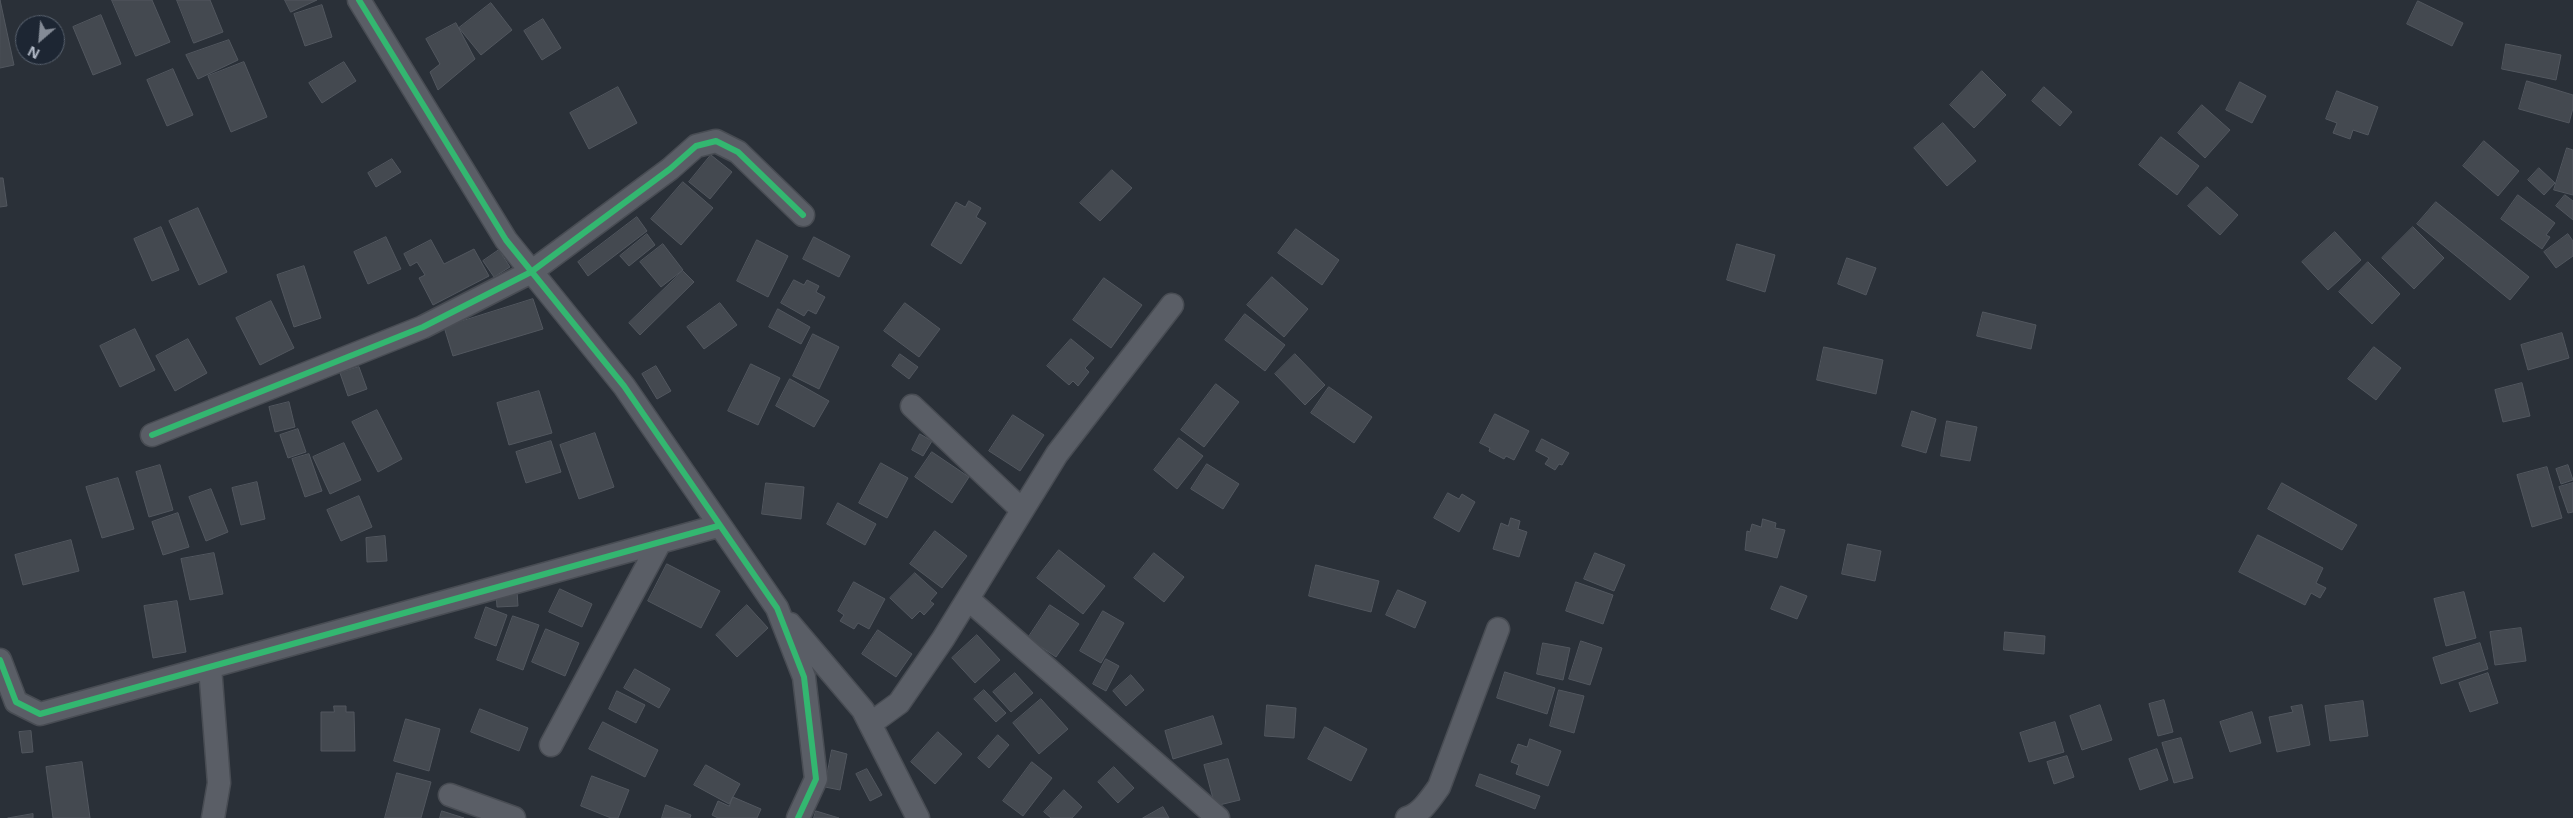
<!DOCTYPE html>
<style>
body{margin:0}
#map{position:relative;width:2573px;height:818px;overflow:hidden;background:#2a3038;font-family:"Noto Sans",sans-serif}
canvas{display:block}
.north{position:absolute;left:15px;top:15px;width:50px;height:50px;box-sizing:border-box;background:#1d2633;border:1px solid #59626f;border-radius:50%;rotate:207deg;font-size:14px;font-weight:700;line-height:20px;text-align:center;color:#b4bcc9}
.north::after{content:'';display:block;margin:auto;width:18px;height:22px;background:#848b96;clip-path:polygon(50% 0,100% 100%,50% 72%,0 100%)}
</style>
<div id="map">
<canvas width="2573" height="818"></canvas>
<div class="north">N</div>
</div>
<script>
const ctx = document.querySelector('canvas').getContext('2d');
ctx.lineJoin = 'round';
function paint(path, color) { ctx.fillStyle = color; ctx.fill(path, 'evenodd'); }
function stroke(path, color, width, dash) { ctx.strokeStyle = color; ctx.lineWidth = width; ctx.lineCap = dash ? 'butt' : 'round'; ctx.setLineDash(dash || []); ctx.stroke(path); }
const building = new Path2D(`
 M0 0 14 65 0 68Z
 M112 0H152L170 42 136 56Z
 M177 0H210L223 32 194 43Z
 M285 0H317L291 12Z
 M2418 1 2463 23 2452 46 2407 24Z
 M491 3 512 30 481 55 459 28Z
 M322 5 332 37 305 46 294 14Z
 M101 15 121 64 93 75 73 27Z
 M543 19 561 48 542 60 524 31Z
 M456 23 475 59 438 90 430 72 440 64 426 39Z
 M229 40 238 60 198 79 186 55Z
 M2506 44 2561 55 2556 80 2502 69Z
 M244 62 267 117 231 132 208 76Z
 M344 62 356 81 322 103 309 83Z
 M173 69 193 115 167 126 147 80Z
 M1982 71 2006 95 1974 128 1950 105Z
 M2527 81 2573 95V108L2569 123 2519 109Z
 M2240 82 2266 96 2252 123 2226 110Z
 M618 87 637 123 589 149 570 113Z
 M2044 87 2072 112 2060 126 2032 101Z
 M2337 91 2378 107 2368 135 2353 130 2350 139 2333 133 2337 123 2326 119Z
 M2202 105 2230 130 2205 158 2178 133Z
 M1943 123 1976 161 1947 186 1914 148Z
 M2161 137 2199 166 2177 195 2139 165Z
 M2484 141 2519 171 2498 196 2463 166Z
 M2567 148 2573 150V195L2554 190Z
 M711 155 732 172 710 199 689 182Z
 M392 159 401 172 376 187 368 173Z
 M2539 168 2555 183 2544 195 2528 180Z
 M1112 170 1132 188 1100 221 1080 203Z
 M0 178H3L7 206 0 207Z
 M683 182 713 208 681 245 651 219Z
 M2207 187 2238 215 2220 235 2188 206Z
 M2518 195 2555 223 2546 235 2550 237 2542 249 2501 219Z
 M2565 195 2573 201V220L2556 206Z
 M969 201 981 208 976 217 986 223 961 264 931 245 956 202 965 207Z
 M2436 202 2529 277 2510 300 2417 224Z
 M198 208 227 272 199 285 169 221Z
 M637 217 647 231 588 276 578 262Z
 M161 227 179 270 152 281 134 239Z
 M2413 227 2444 258 2414 289 2382 258Z
 M1296 229 1339 260 1322 285 1278 253Z
 M2335 232 2361 260 2328 290 2302 262Z
 M647 234 655 245 629 266 620 256Z
 M2568 234 2573 241V256L2556 268 2544 252Z
 M386 237 401 269 368 284 354 252Z
 M814 237 850 256 839 277 803 259Z
 M431 240 444 264 474 249 489 276 433 305 419 278 425 275 417 262 410 266 404 254Z
 M757 240 788 256 768 297 737 281Z
 M663 244 683 270 661 287 640 262Z
 M1737 244 1775 255 1765 292 1727 280Z
 M499 250 510 267 494 277 483 261Z
 M1847 258 1876 268 1866 295 1838 284Z
 M2368 262 2400 294 2372 324 2339 292Z
 M304 266 321 318 294 327 277 275Z
 M683 271 694 282 640 335 629 323Z
 M1272 277 1308 309 1284 337 1247 305Z
 M1104 278 1142 305 1111 348 1073 320Z
 M794 280 804 285 807 280 819 286 816 292 825 297 816 314 808 310 804 316 781 303Z
 M533 299 543 329 453 356 444 327Z
 M271 301 294 348 260 365 236 318Z
 M720 303 737 325 704 349 687 327Z
 M905 303 940 329 919 357 884 331Z
 M778 309 810 327 801 344 769 327Z
 M1983 312 2036 325 2031 349 1977 336Z
 M1245 314 1285 345 1265 371 1225 340Z
 M135 329 155 370 120 387 100 346Z
 M2562 333 2569 358 2528 370 2521 345Z
 M813 334 839 347 819 389 793 376Z
 M188 339 207 373 175 391 156 356Z
 M1071 339 1094 358 1085 368 1089 372 1078 386 1073 381 1069 385 1047 366Z
 M1824 347 1883 360 1876 394 1817 380Z
 M2374 347 2401 368 2376 400 2348 379Z
 M900 354 918 367 909 379 892 366Z
 M1295 354 1325 385 1305 405 1275 374Z
 M751 364 780 378 758 425 728 411Z
 M656 366 671 391 657 399 642 374Z
 M359 367 367 389 348 396 340 373Z
 M790 379 829 401 814 427 776 406Z
 M2522 383 2530 416 2503 422 2495 390Z
 M1216 384 1239 402 1204 447 1181 430Z
 M1329 387 1372 417 1354 443 1311 413Z
 M539 391 552 433 509 445 497 403Z
 M289 402 295 427 275 432 269 407Z
 M377 410 402 459 378 472 352 422Z
 M1912 411 1936 419 1926 453 1902 446Z
 M1495 414 1529 431 1514 460 1506 456 1504 459 1489 451 1490 448 1480 443Z
 M1013 415 1044 435 1020 471 989 451Z
 M1947 421 1977 427 1970 461 1941 456Z
 M298 429 306 452 288 458 280 435Z
 M595 433 614 487 579 499 560 445Z
 M920 434 932 441 923 456 912 450Z
 M1179 438 1203 456 1177 489 1154 470Z
 M1542 439 1569 453 1562 465 1559 464 1555 470 1545 464 1549 458 1536 451Z
 M551 441 561 472 526 483 516 452Z
 M344 443 361 480 330 494 313 457Z
 M932 452 969 477 952 503 915 477Z
 M309 454 322 491 305 497 292 459Z
 M881 463 908 478 887 518 859 503Z
 M1207 464 1239 484 1223 509 1191 489Z
 M160 465 173 510 149 517 136 472Z
 M2568 465 2573 480 2561 484 2556 469Z
 M2547 467 2562 518 2532 527 2517 475Z
 M118 478 134 529 102 538 86 487Z
 M257 482 265 519 241 525 232 488Z
 M766 483 804 487 801 519 762 514Z
 M2282 483 2357 525 2342 550 2268 509Z
 M2573 483V512L2568 513 2559 487Z
 M211 489 228 532 206 541 189 497Z
 M1448 493 1459 499 1462 494 1475 502 1459 532 1434 518Z
 M359 496 372 527 341 541 327 510Z
 M838 503 876 524 865 545 827 524Z
 M178 513 189 547 163 555 152 522Z
 M1511 518 1520 521 1518 529 1527 532 1519 557 1493 549 1501 523 1508 526Z
 M1763 519 1776 523 1775 528 1785 530 1777 558 1745 550 1747 531 1750 532 1752 524 1761 527Z
 M935 531 967 556 942 588 910 564Z
 M2258 535 2323 568 2316 583 2326 588 2320 598 2311 593 2305 605 2239 572Z
 M385 536 387 561 367 562 366 538Z
 M71 540 79 571 23 585 15 555Z
 M1848 544 1881 551 1875 581 1842 574Z
 M1059 550 1105 586 1083 614 1037 578Z
 M214 553 223 594 190 600 181 559Z
 M1154 553 1184 577 1164 602 1134 578Z
 M1595 553 1625 565 1614 591 1584 579Z
 M667 564 720 591 701 628 648 601Z
 M1316 565 1379 581 1371 612 1309 596Z
 M915 573 937 593 930 601 934 604 924 615 920 611 912 619 890 598Z
 M854 582 885 599 869 629 858 623 854 629 840 621 844 615 838 611Z
 M1576 582 1613 595 1603 624 1566 611Z
 M1781 586 1807 596 1797 619 1771 609Z
 M560 589 592 604 582 627 549 612Z
 M1398 590 1426 602 1415 628 1386 615Z
 M517 591 518 606 497 607 496 592Z
 M2464 592 2476 638 2446 646 2434 599Z
 M177 601 186 652 153 658 144 606Z
 M747 605 768 628 737 657 716 635Z
 M1050 605 1079 624 1056 657 1028 638Z
 M486 607 507 615 496 646 475 638Z
 M1103 611 1124 623 1101 663 1080 651Z
 M513 616 539 625 523 670 497 660Z
 M2521 628 2526 661 2495 665 2490 632Z
 M546 629 579 643 565 676 532 662Z
 M878 630 912 654 896 677 862 654Z
 M2005 632 2045 636 2044 654 2004 650Z
 M977 635 1000 660 975 683 952 658Z
 M1581 641 1602 648 1590 685 1569 679Z
 M1543 643 1570 648 1563 680 1537 674Z
 M2480 643 2488 669 2441 684 2433 658Z
 M1106 659 1119 666 1106 691 1093 684Z
 M635 669 670 689 659 708 624 688Z
 M1505 672 1555 688 1547 714 1497 698Z
 M1015 673 1033 693 1011 712 993 692Z
 M2488 673 2498 703 2470 712 2459 683Z
 M1131 675 1144 690 1126 706 1113 691Z
 M984 690 1006 713 996 722 974 699Z
 M1559 690 1584 696 1574 733 1550 726Z
 M617 691 645 705 636 723 609 709Z
 M1041 699 1068 729 1039 754 1013 723Z
 M2164 700 2173 732 2158 736 2149 704Z
 M2363 701 2368 736 2330 741 2325 706Z
 M1267 705 1296 708 1294 738 1265 736Z
 M2100 705 2112 740 2082 750 2070 716Z
 M2302 705 2310 745 2277 752 2269 717 2293 712 2291 707Z
 M334 706H346V712H354L355 751H321V712H334Z
 M480 709 528 728 519 751 471 732Z
 M2252 712 2261 743 2230 752 2220 722Z
 M1213 716 1222 744 1173 759 1165 731Z
 M406 719 440 729 429 771 394 761Z
 M603 722 658 750 645 777 589 749Z
 M2055 722 2064 752 2029 762 2020 733Z
 M1325 727 1367 749 1351 781 1308 759Z
 M31 731 33 752 22 753 19 732Z
 M938 732 962 754 935 784 911 762Z
 M998 735 1009 745 989 768 978 758Z
 M2181 738 2193 778 2174 783 2162 743Z
 M1530 739 1561 751 1548 786 1516 774 1519 765 1511 762 1518 744 1527 747Z
 M2157 749 2168 780 2140 790 2129 759Z
 M832 750 847 754 840 790 825 787Z
 M2067 756 2074 777 2054 784 2047 762Z
 M1228 759 1240 800 1215 806 1204 765Z
 M82 762 90 818H53L46 767Z
 M1032 762 1052 778 1023 816 1003 801Z
 M706 765 740 784 729 804 694 785Z
 M1114 767 1134 788 1118 803 1098 782Z
 M867 769 882 795 870 801 856 774Z
 M397 773 431 782 421 818H385Z
 M1480 774 1540 796 1535 809 1476 786Z
 M592 776 629 790 618 818H611L581 806Z
 M1064 790 1082 807 1072 818H1051L1044 812Z
 M733 797 761 809 757 818H718L712 815 718 801 729 806Z
 M666 805 691 815 690 818H662Z
 M1163 807 1169 818H1143Z
 M442 811 464 818H440Z
 M816 811 839 818H814Z
 M33 814V818H8Z`);
paint(building, '#444950');
stroke(building, '#52575f', 1);
const minor = new Path2D(`
 M359 0 506 240 624 386 777 608 804 677 816 779 798 818
 M912 406 1022 510
 M152 435 423 327 531 272 670 169 696 146 716 141 738 152 803 215
 M968 599 1218 818
 M790 624 863 710 918 818
 M0 660 16 702 40 714 718 526
 M210 667 219 783 213 818
 M870 724 899 703 943 639 1057 454 1172 305
 M551 745 660 542
 M450 795 514 818
 M1407 818C1421 814 1431 798 1439 787L1498 629`);
stroke(minor, '#484c53', 25);
stroke(minor, '#5a5e66', 22);
stroke(new Path2D(`
 M359 0 506 240 624 386 777 608 804 677 816 779 798 818
 M152 435 423 327 531 272 670 169 696 146 716 141 738 152 803 215
 M0 660 16 702 40 714 718 526`), '#33b770', 6);
</script>
